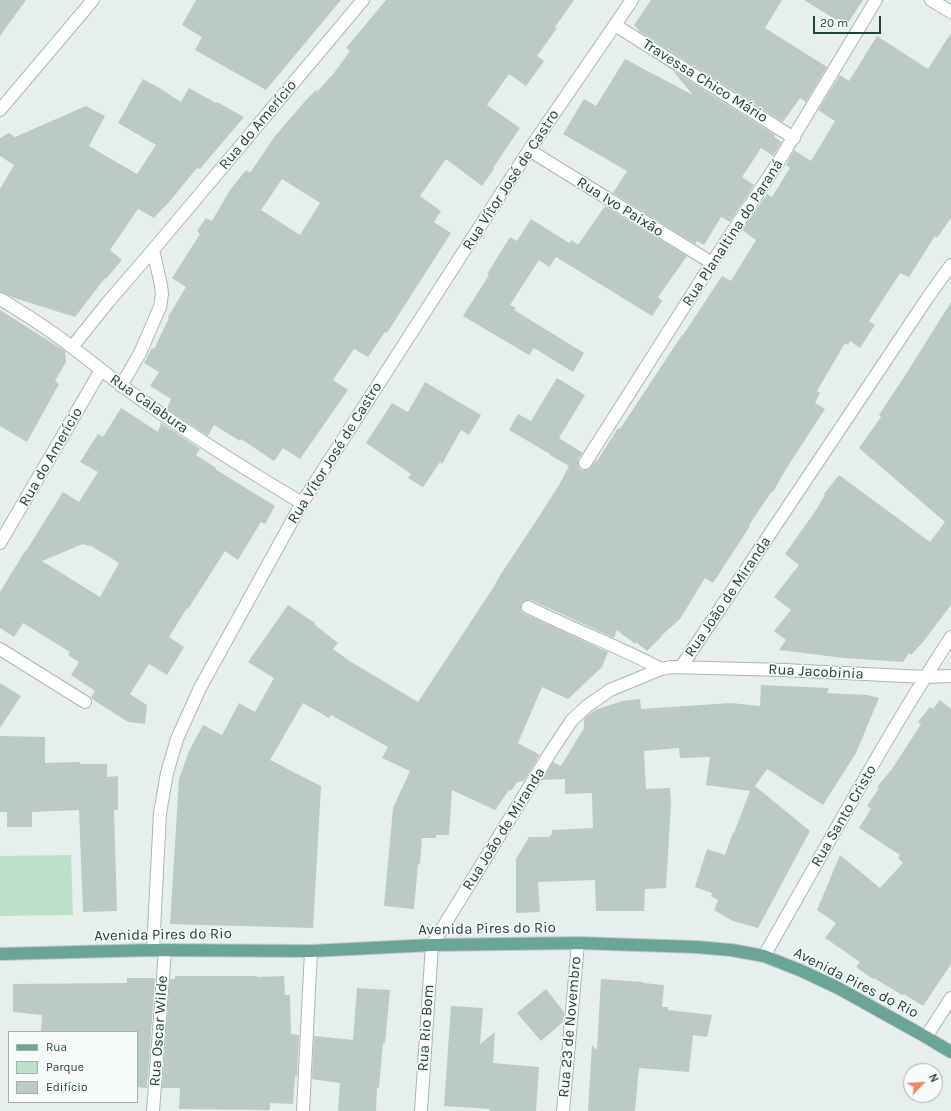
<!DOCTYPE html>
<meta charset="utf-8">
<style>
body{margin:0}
#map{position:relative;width:951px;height:1111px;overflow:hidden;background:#e6efeb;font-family:Karla,sans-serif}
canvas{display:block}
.legend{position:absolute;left:8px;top:1031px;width:130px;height:72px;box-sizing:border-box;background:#f7fbf9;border:1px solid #a3b1ad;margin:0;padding:5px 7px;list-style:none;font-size:12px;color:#24423a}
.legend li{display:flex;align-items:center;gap:8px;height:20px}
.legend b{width:20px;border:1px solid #a3b1ad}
.north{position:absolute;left:903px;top:1063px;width:40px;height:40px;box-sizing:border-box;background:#f7fbf9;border:1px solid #a3b1ad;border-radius:50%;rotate:65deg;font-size:11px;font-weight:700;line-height:16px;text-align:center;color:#24423a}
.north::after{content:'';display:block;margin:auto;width:14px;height:18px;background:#f4845f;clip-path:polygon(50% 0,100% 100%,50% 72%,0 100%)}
.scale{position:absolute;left:813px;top:16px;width:68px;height:18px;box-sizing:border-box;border:2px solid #24423a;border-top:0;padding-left:5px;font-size:12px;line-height:14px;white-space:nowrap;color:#24423a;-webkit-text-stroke:3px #f7fbf9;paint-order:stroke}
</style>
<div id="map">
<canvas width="951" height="1111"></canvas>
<ul class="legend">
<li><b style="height:5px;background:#6aa596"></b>Rua</li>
<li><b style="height:11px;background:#bfe0c8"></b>Parque</li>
<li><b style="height:11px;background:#bbcac4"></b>Edifício</li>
</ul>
<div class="north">N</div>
<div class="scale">20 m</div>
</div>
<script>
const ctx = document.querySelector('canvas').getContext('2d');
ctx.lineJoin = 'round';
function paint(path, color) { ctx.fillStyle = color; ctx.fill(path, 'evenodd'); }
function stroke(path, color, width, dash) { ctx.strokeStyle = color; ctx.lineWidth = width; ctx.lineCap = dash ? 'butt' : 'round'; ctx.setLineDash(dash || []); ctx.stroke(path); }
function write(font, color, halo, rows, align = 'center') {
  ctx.font = font + ' Karla,sans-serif'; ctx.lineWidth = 3; ctx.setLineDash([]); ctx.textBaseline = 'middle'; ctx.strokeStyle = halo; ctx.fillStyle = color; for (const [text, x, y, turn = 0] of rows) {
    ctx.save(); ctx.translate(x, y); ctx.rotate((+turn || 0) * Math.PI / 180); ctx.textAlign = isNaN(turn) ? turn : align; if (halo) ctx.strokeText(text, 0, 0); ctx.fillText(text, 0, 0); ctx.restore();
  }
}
paint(new Path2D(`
 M71 855 73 915 0 916V856Z`), '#bfe0c8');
paint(new Path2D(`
 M0 0H26L0 36Z
 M196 0H341L266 90 195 50 202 37 182 25Z
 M386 0H574L555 27 557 28 537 56 544 61 526 86 509 74 487 105 520 128 493 168 494 169 482 186 446 159 420 196 441 211 434 222 451 233 387 333 385 332 368 357 354 349 333 380 348 390 300 459 283 448 274 461 241 439 240 441 214 425 208 436 167 409 171 399 150 386 159 372 144 363 152 348 154 349 169 318 168 317 186 287 172 278 200 234 197 231 206 218 212 221 230 190 246 170 250 173 275 136 307 99 316 90 317 92 334 73 350 51 346 48ZM282 179 320 203 300 235 261 210Z
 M651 0H782L765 28 827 67 806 102 800 98 783 122 640 32 634 25Z
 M804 0H863L846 26Z
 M951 33V218L937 238 935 236 909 277 900 273 869 321 875 325 860 348 850 341 848 345 845 343 817 391 820 393 815 403 825 409 786 469 773 492 772 491 749 525 750 526 713 583 705 578 680 619 661 636H662L647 651 636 642 635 644 617 630 614 638 531 600H527L524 601 521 604V608L522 612 525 614 608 652 602 667 568 699 542 687 518 743 540 755 524 781 517 782 511 791 509 790 495 810 452 790 449 835H436V838H422L420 864H418L414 909 384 906 393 808 410 771 382 758 388 747 331 715 329 718 303 703 270 760 321 786 313 928 170 924 179 779 189 751 203 725 222 735 239 703 255 712 274 678 248 662 288 605 315 623 314 624 338 643 333 649 348 660 418 702 493 588 501 574 538 518 559 485 569 466 550 455V454L509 430 518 414 531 421 557 378 585 395 559 438 583 453 578 459V466L581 470H585L589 469 596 460 597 461 618 428 620 429 682 335H683L722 276 731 281 756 240 742 230 767 194 772 197 790 168 786 165 794 150 811 161 835 121 818 110 840 75 849 81 877 36 928 69Z
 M625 59 693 95 672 70 775 135 774 137 782 142 773 156 761 148 742 177 754 185 730 222 721 217 704 245 697 241 695 244 613 193 627 171 563 134 584 99 596 106Z
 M143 79 161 89 181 102 189 88 216 103 217 102 244 117 200 169 197 168 165 207H164L154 218 138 209 110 250 122 260 106 279 105 278 75 317 11 297 0 292V189L14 165 0 156V138L9 133 15 137 86 106 105 116 89 146 137 174 156 145 118 123Z
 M605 206 687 256 658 297 662 301 652 316 556 257 549 267 539 260 510 305 516 308 514 310 584 353 573 372 534 348 529 355 463 316 489 275 487 274 510 237 517 241 531 219 569 243 572 240 578 245Z
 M951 302V605L923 642 911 655 909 653 903 662 844 658 779 650 786 640 774 631 791 610 774 597 799 565 785 554 814 513 825 495 824 494 839 475 930 542 945 522 859 448 881 417 879 415 906 374Z
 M0 310 65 351 66 362 55 381 59 384 27 442 0 426Z
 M425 382 481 415 469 435 461 430 442 464 440 462 423 487 408 478 411 474 366 443 392 403 408 412Z
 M121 408 158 432 161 423 200 449 196 455 216 468 215 469 275 506 265 524 261 522 238 560 225 551 188 609 187 608 169 637 184 647 167 675 149 664 130 694 147 705 145 724 128 722 92 699 91 697 95 691 71 675 79 662 68 655 70 652 23 623 14 637 0 628V592L25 551H26L63 492 79 502 98 472 80 462 98 434 103 437ZM83 544 93 547 119 563 100 597 42 561Z
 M0 683 21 696 0 728Z
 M761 685 829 688 827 693 867 695 879 698 856 753 823 805 767 769 755 786 810 831 758 928 733 921 714 910 718 900 711 896 712 893 695 887 707 849 725 855 733 832 734 833 750 791 706 785 710 757 680 758 679 748 644 751 646 789 670 788 671 803 666 888 645 889 644 911H596L595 880 538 882 540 912 516 913V859L529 837H550V835L552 834V830L593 828 592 793 565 794V779L542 780 553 762 561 766 584 728V719L592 712 595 710 622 701 640 699 641 709 731 703 760 706Z
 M940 700 951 709V964L923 1006 904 994 902 995 874 978 873 979 856 967 860 962 825 938 836 923 817 910 840 855 880 888 903 863 898 858 900 855 859 828 871 809 867 806 879 788 877 787 892 769 921 724 918 722 930 707 933 709Z
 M0 736 45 737V763L80 762V764H107V777L118 776V810H114L117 911 83 912 79 810 32 812V827H7V812H0Z
 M175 976H257V977L284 976 285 995H290L291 1034 299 1035 297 1077 295 1076 293 1104 270 1103V1110L179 1109 180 1088H162L170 979H175Z
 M127 978H155L147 1088 137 1087V1032H41L42 1015 13 1012V984L127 983Z
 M601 979 643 982V983L664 985 662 1007H668V1010L712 1015 707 1037 693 1035 689 1072 639 1068 635 1111H588L592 1045 597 1050Z
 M357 988 390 990 385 1043H383L379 1088H377L376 1111H338L340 1083 312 1079 314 1036 353 1040Z
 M546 989 564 1012 563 1022 541 1041 517 1013Z
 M451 1006 483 1008 480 1044 495 1032 493 1063 539 1067 536 1111H490V1109L444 1106Z`), '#bbcac4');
const minor = new Path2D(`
 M931 0 951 12
 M615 25 794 138
 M0 110 93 0
 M529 150 712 263
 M0 299C25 314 50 330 73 348 89 360 105 373 121 385 179 428 240 466 302 503
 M72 347 109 301 153 250 363 0
 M121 386 140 353 160 307 162 294 161 285 153 250
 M585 463 712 263 779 161 876 0
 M0 543 101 370
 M528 607C572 629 618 646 661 669
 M0 649 85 702
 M681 667 928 297 951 265
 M153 950 160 813 167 773 177 739 200 688 302 503 529 150 632 0
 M764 956C825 850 884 739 951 637
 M926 1037 951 998
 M153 1111 165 950
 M303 1111 311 951
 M421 1111 432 945 552 750 572 720 587 706 610 690 661 669 671 667 784 670 925 677 951 676
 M563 1111 578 943`);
const major = new Path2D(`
 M0 954 153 950 311 951 432 945 578 943 696 947 731 950 764 956 802 971 838 988 926 1037 951 1052`);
stroke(minor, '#a8b8b2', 14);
stroke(major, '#c2cac8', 14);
stroke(minor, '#fff', 12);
stroke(major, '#6aa596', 12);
write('15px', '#24423a', '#f7fbf9', [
 ["Travessa Chico Mário",705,81,32],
 ["Rua do Amerício",258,125,-50],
 ["Rua Vítor José de Castro",511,180,-57],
 ["Rua Ivo Paixão",620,207,32],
 ["Rua Planaltina do Paraná",733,233,-57],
 ["Rua Calabura",149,404,35],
 ["Rua Vítor José de Castro",335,453,-58],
 ["Rua do Amerício",51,457,-60],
 ["Rua João de Miranda",728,597,-56],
 ["Rua Jacobinia",816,672,3],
 ["Rua Santo Cristo",844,816,-60],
 ["Rua João de Miranda",504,829,-58],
 ["Avenida Pires do Rio",487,929,-1],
 ["Avenida Pires do Rio",163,935,-1],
 ["Avenida Pires do Rio",856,983,27],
 ["Rua 23 de Novembro",570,1027,-85],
 ["Rua Rio Bom",426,1028,-86],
 ["Rua Oscar Wilde",159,1031,-86]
]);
</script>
